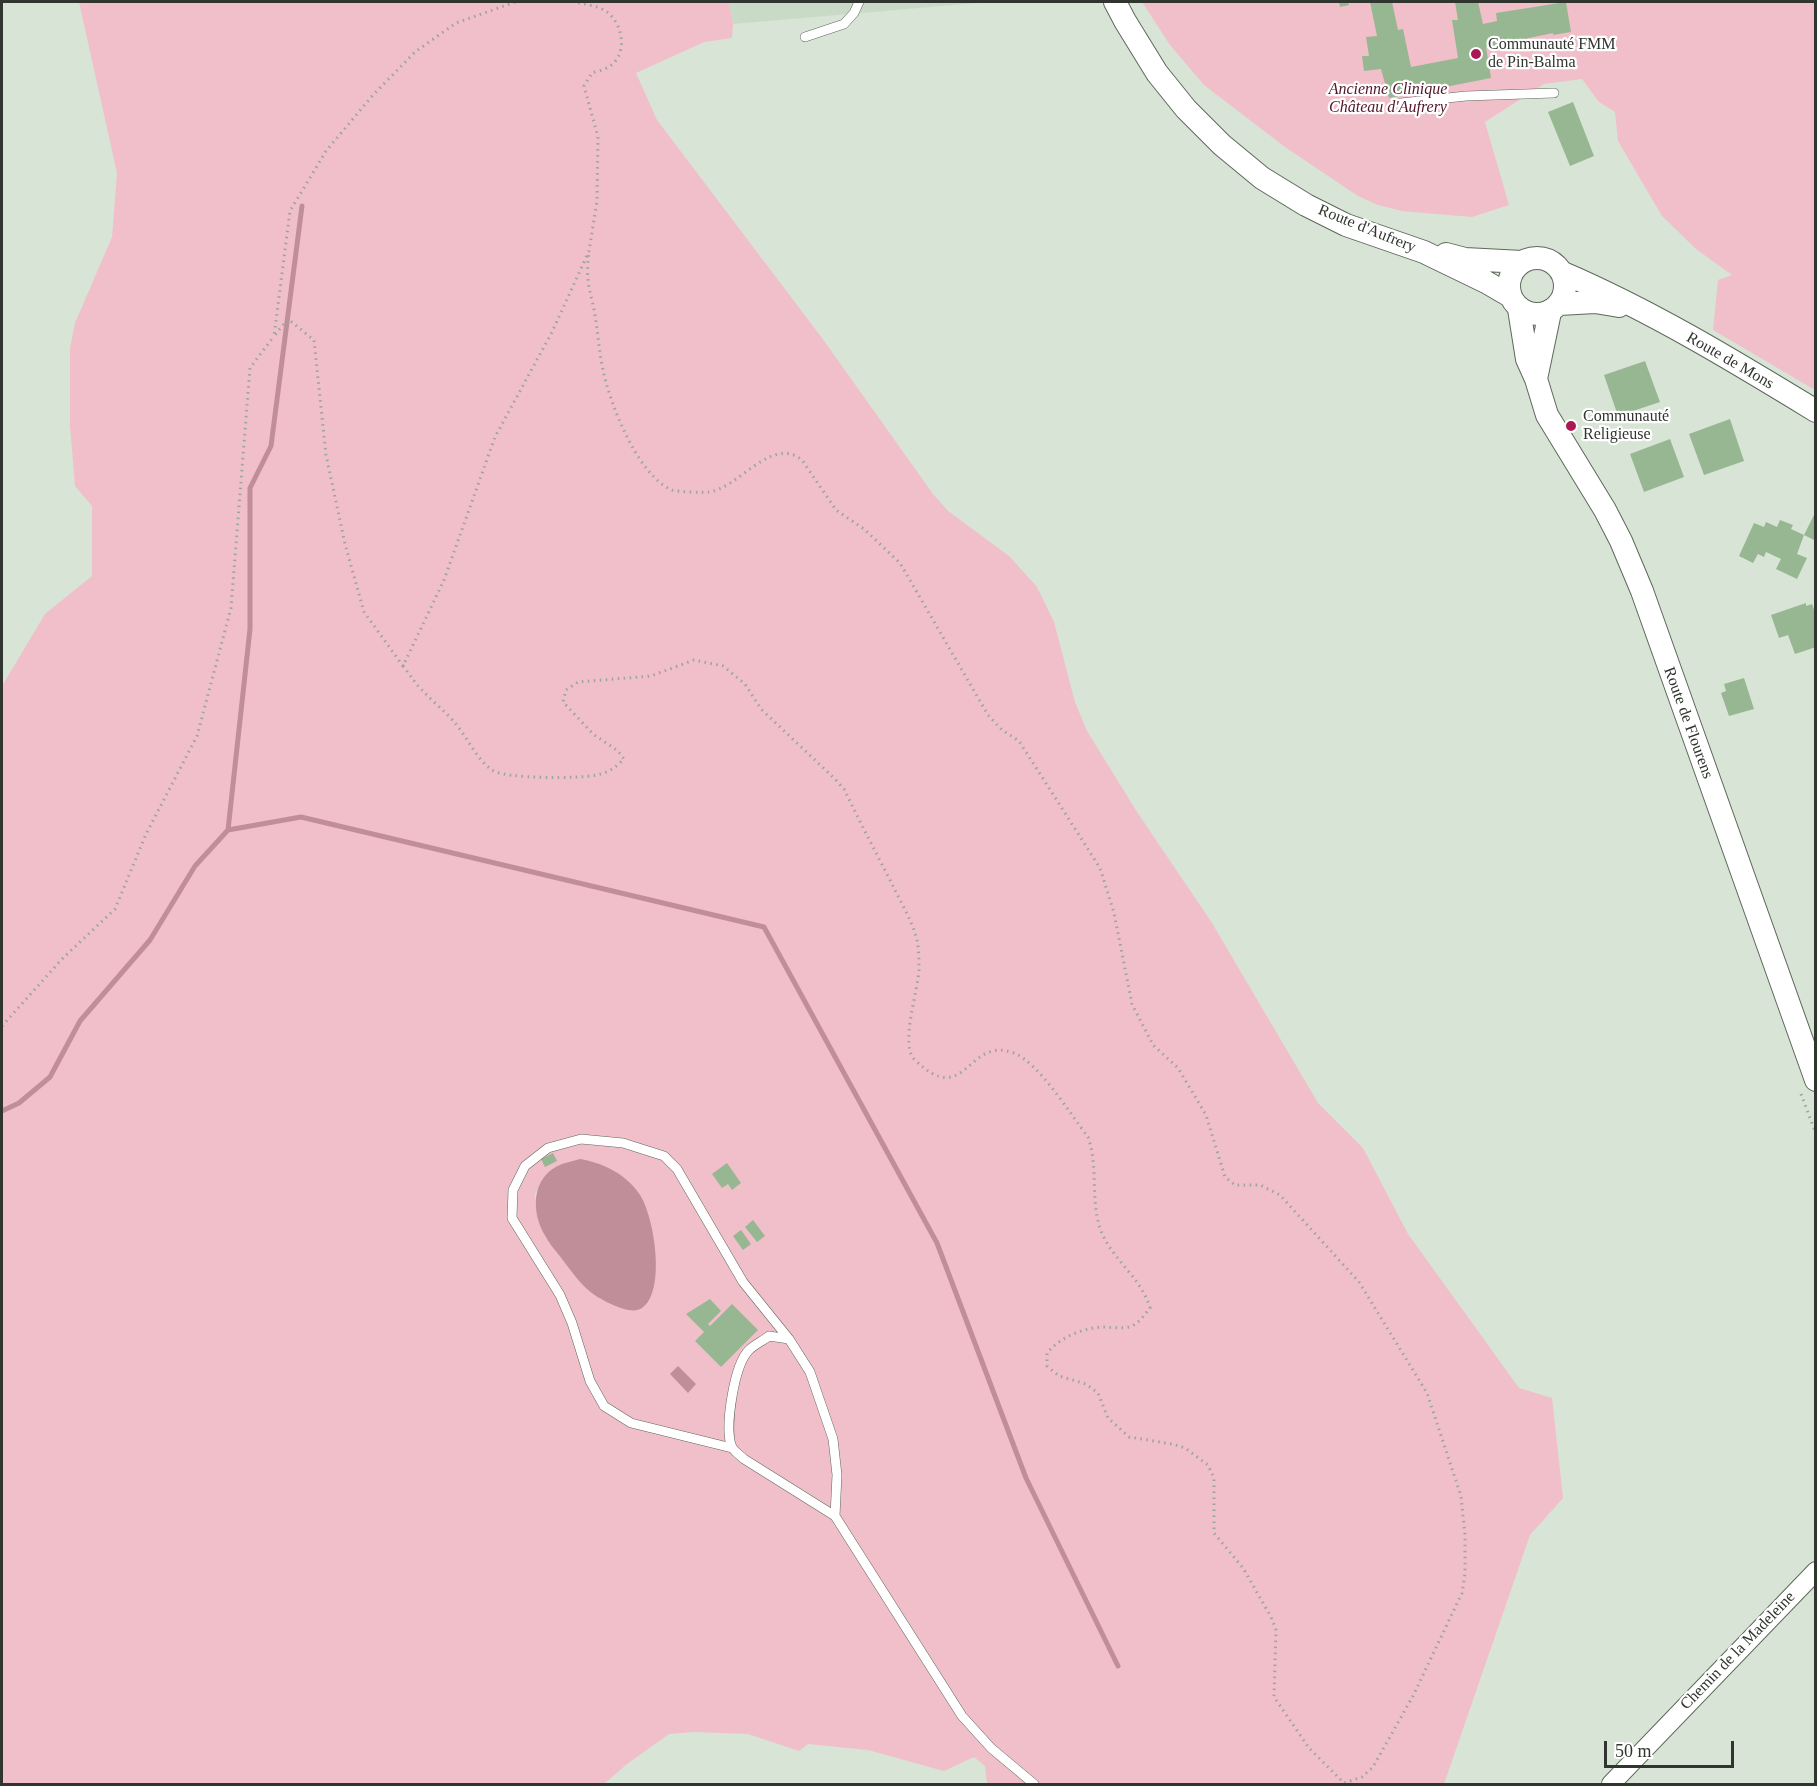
<!DOCTYPE html>
<meta charset="utf-8">
<style>
body{margin:0}
#map{position:relative;width:1817px;height:1786px;overflow:hidden;background:#d8e4d5;font-family:Georgia,serif}
canvas{display:block}
.frame{position:absolute;inset:0;border:3px solid #30352f;pointer-events:none}
.scale{position:absolute;left:1604px;top:1741px;width:130px;height:27px;box-sizing:border-box;border:3px solid #30352f;border-top:0;padding-left:8px;font-size:18px;line-height:21px;white-space:nowrap;color:#30352f;-webkit-text-stroke:4px #fff;paint-order:stroke}
</style>
<div id="map">
<canvas width="1817" height="1786"></canvas>
<div class="frame"></div>
<div class="scale">50 m</div>
</div>
<script>
const ctx = document.querySelector('canvas').getContext('2d');
ctx.lineJoin = 'round';
function paint(path, color) { ctx.fillStyle = color; ctx.fill(path, 'evenodd'); }
function stroke(path, color, width, dash) { ctx.strokeStyle = color; ctx.lineWidth = width; ctx.lineCap = dash ? 'butt' : 'round'; ctx.setLineDash(dash || []); ctx.stroke(path); }
function write(font, color, halo, rows, align = 'center') {
  ctx.font = font + ' Georgia,serif'; ctx.lineWidth = 4.5; ctx.setLineDash([]); ctx.textBaseline = 'middle'; ctx.strokeStyle = halo; ctx.fillStyle = color; for (const [text, x, y, turn = 0] of rows) {
    ctx.save(); ctx.translate(x, y); ctx.rotate((+turn || 0) * Math.PI / 180); ctx.textAlign = isNaN(turn) ? turn : align; if (halo) ctx.strokeText(text, 0, 0); ctx.fillText(text, 0, 0); ctx.restore();
  }
}
paint(new Path2D(`
 M729 2H989L733 24Z`), '#c9dbc7');
paint(new Path2D(`
 M79 2H729L733 24 732 38 704 42 636 73 657 120 822 338 933 494 948 511 1009 556 1037 587 1054 622 1075 702 1087 731 1137 812 1212 923 1318 1103 1363 1148 1408 1234 1519 1388 1552 1398 1563 1498 1530 1535 1444 1784H987L985 1766 974 1757 944 1771 868 1750 808 1744 799 1751 748 1734 694 1732 669 1734 627 1764 604 1784H2V686L45 614 92 576V506L75 486 70 426V348L75 323 112 237 117 173ZM615 1171 639 1193 655 1278 648 1301 536 1210 535 1194 542 1181Z
 M1142 2H1815V390L1713 330 1718 280 1732 275 1696 249 1662 216 1618 141 1615 112 1599 102 1582 79 1544 84 1485 122 1509 205 1472 217 1402 211 1378 205 1358 196 1285 147 1204 85 1170 45Z`), '#f1bfc9');
paint(new Path2D(`
 M580 1159C603 1163 624 1173 638 1192 654 1212 667 1292 642 1308 631 1316 606 1302 596 1296 582 1287 572 1272 562 1259 557 1252 550 1245 546 1237 530 1212 531 1176 562 1164 568 1162 574 1161 580 1159Z
 M678 1366 696 1384 688 1393 670 1374Z`), '#c08e99');
stroke(new Path2D(`
 M228 830 301 817 764 927 937 1243 1026 1478 1118 1666
 M2 1111 19 1103 50 1077 80 1021 150 940 195 866 228 830 250 629V488L271 446 302 206`), '#c08e99', 5);
paint(new Path2D(`
 M1339 2H1348L1349 5 1340 7Z
 M1370 2H1392L1398 30 1403 29 1411 67 1458 58 1452 20H1458L1455 2H1478L1483 24 1497 21 1496 13 1566 2 1571 32 1553 35V33L1486 47 1491 78 1389 98 1381 69 1364 71 1362 56H1369L1366 37 1377 36Z
 M1573 102 1594 156 1570 166 1548 112Z
 M1645 361 1660 402 1618 416 1604 375Z
 M1730 419 1744 461 1704 475 1689 434Z
 M1670 439 1684 477 1644 492 1630 454Z
 M1816 511V541L1804 535Z
 M1780 520 1793 525 1791 529 1804 535 1797 554 1807 558 1797 579 1776 569 1781 559 1766 552 1764 557 1758 554 1753 563 1739 556 1754 523 1764 527 1766 522 1777 527Z
 M1806 603V606L1812 604 1816 615V647L1795 654 1788 635 1779 638 1771 615Z
 M1744 678 1754 709 1729 716 1721 693 1726 691 1724 684Z
 M553 1153 557 1161 545 1167 541 1159Z
 M727 1163 741 1183 732 1190 728 1184 722 1188 712 1174Z
 M753 1220 765 1236 757 1242 745 1227Z
 M741 1230 751 1244 743 1250 733 1236Z
 M710 1299 721 1311 708 1324 710 1326 732 1304 758 1330 721 1367 695 1341 704 1332 686 1314Z`), '#97b792');
const service = new Path2D(`
 M805 37 844 24 854 13 859 2
 M1401 103 1466 96 1554 93
 M732 1448 631 1423 604 1406 590 1381 572 1323 560 1295 512 1218 513 1190 525 1166 548 1148 581 1139 623 1143 664 1156 677 1169 743 1282 789 1339
 M835 1516 837 1475 833 1439 810 1372 789 1339 769 1336C763 1341 755 1344 749 1350 734 1365 725 1425 731 1445 733 1451 740 1455 744 1459L835 1516 962 1716 991 1748 1034 1784`);
const minor = new Path2D(`
 M1611 1784 1816 1571`);
const tertiary = new Path2D(`
 M1115 2 1125 21 1157 73 1186 109 1222 145 1262 178 1306 205 1346 225 1424 252 1486 282 1510 296
 M1446 254 1465 259 1522 262
 M1509 286a28 28 0 1 1 56 0a28 28 0 1 1-56 0Z
 M1561 272C1650 310 1734 361 1816 411
 M1559 304 1595 302 1619 306
 M1519 309 1527 359 1536 379 1547 415 1605 510 1621 541 1642 591 1816 1080
 M1536 379 1550 312`);
stroke(service, '#5e685c', 10);
stroke(minor, '#5e685c', 20);
stroke(tertiary, '#5e685c', 24);
stroke(new Path2D(`
 M515 2 456 23 415 52 373 95 326 151 290 211 274 336 288 319 314 340 326 455 345 544 364 612 403 666 444 580 495 437 552 332 589 251 597 201 598 137 584 86 592 73C597 71 605 70 610 66 628 54 623 24 607 12 599 6 585 4 575 2
 M403 666C410 674 415 684 423 691 433 702 446 712 455 723 468 738 476 759 492 770 504 779 580 779 596 775 608 773 616 767 624 759L618 751 593 734 563 702 566 690 578 682 651 676 694 660 723 666 745 684 761 709 835 779 844 789C859 820 875 851 891 882 900 901 912 920 917 940 919 949 919 959 919 968 919 989 899 1045 915 1060 966 1110 967 1035 1014 1053 1039 1063 1071 1115 1088 1137 1098 1165 1091 1197 1099 1225 1108 1257 1141 1276 1150 1308 1144 1315 1139 1324 1129 1327 1121 1329 1110 1327 1101 1327 1080 1329 1061 1337 1047 1353V1366L1059 1376 1086 1384 1098 1393 1108 1418 1129 1437 1172 1444 1185 1448 1208 1465 1214 1478V1533L1243 1568 1271 1617 1276 1630 1274 1697 1309 1748 1344 1783 1362 1777 1373 1767 1413 1696 1462 1593 1465 1574V1535L1461 1496 1427 1393 1359 1282 1280 1195 1260 1185H1235L1225 1177 1206 1115 1178 1068 1153 1045 1132 1004 1114 913 1100 868 1019 741 1002 730 988 715 900 563 864 529 836 510 802 460C772 435 739 488 709 492 702 493 679 492 672 490 638 476 610 404 603 370 599 352 598 333 595 315 593 303 589 291 588 279 587 270 588 260 589 251
 M2 1026 62 959 115 909 146 834 197 736 231 608 250 368 274 336
 M1801 1094 1816 1134`), '#9ba599', 3, [1.5, 4.5]);
stroke(service, '#fff', 9);
stroke(minor, '#fff', 18);
stroke(tertiary, '#fff', 22);
for (const [x, y, r, color] of [
 [1476,54,6,"#aa1a52"],
 [1571,426,6,"#aa1a52"]
]) { const dot = new Path2D(); dot.arc(x, y, r, 0, 2 * Math.PI); ctx.fillStyle = color; ctx.fill(dot); stroke(dot, '#fff', 2); }
write('16px', '#30352f', '#fff', [
 ["Communauté FMM",1488,45],
 ["de Pin-Balma",1488,63],
 ["Communauté",1583,417],
 ["Religieuse",1583,435]
], 'left');
write('italic 16px', '#521529', '#fff', [
 ["Ancienne Clinique",1388,90],
 ["Château d'Aufrery",1388,108]
]);
write('16px', '#30352f', '#fff', [
 ["Route d'Aufrery",1367,229,22],
 ["Route de Mons",1730,361,30],
 ["Route de Flourens",1688,723,70],
 ["Chemin de la Madeleine",1738,1651,-46]
]);
</script>
